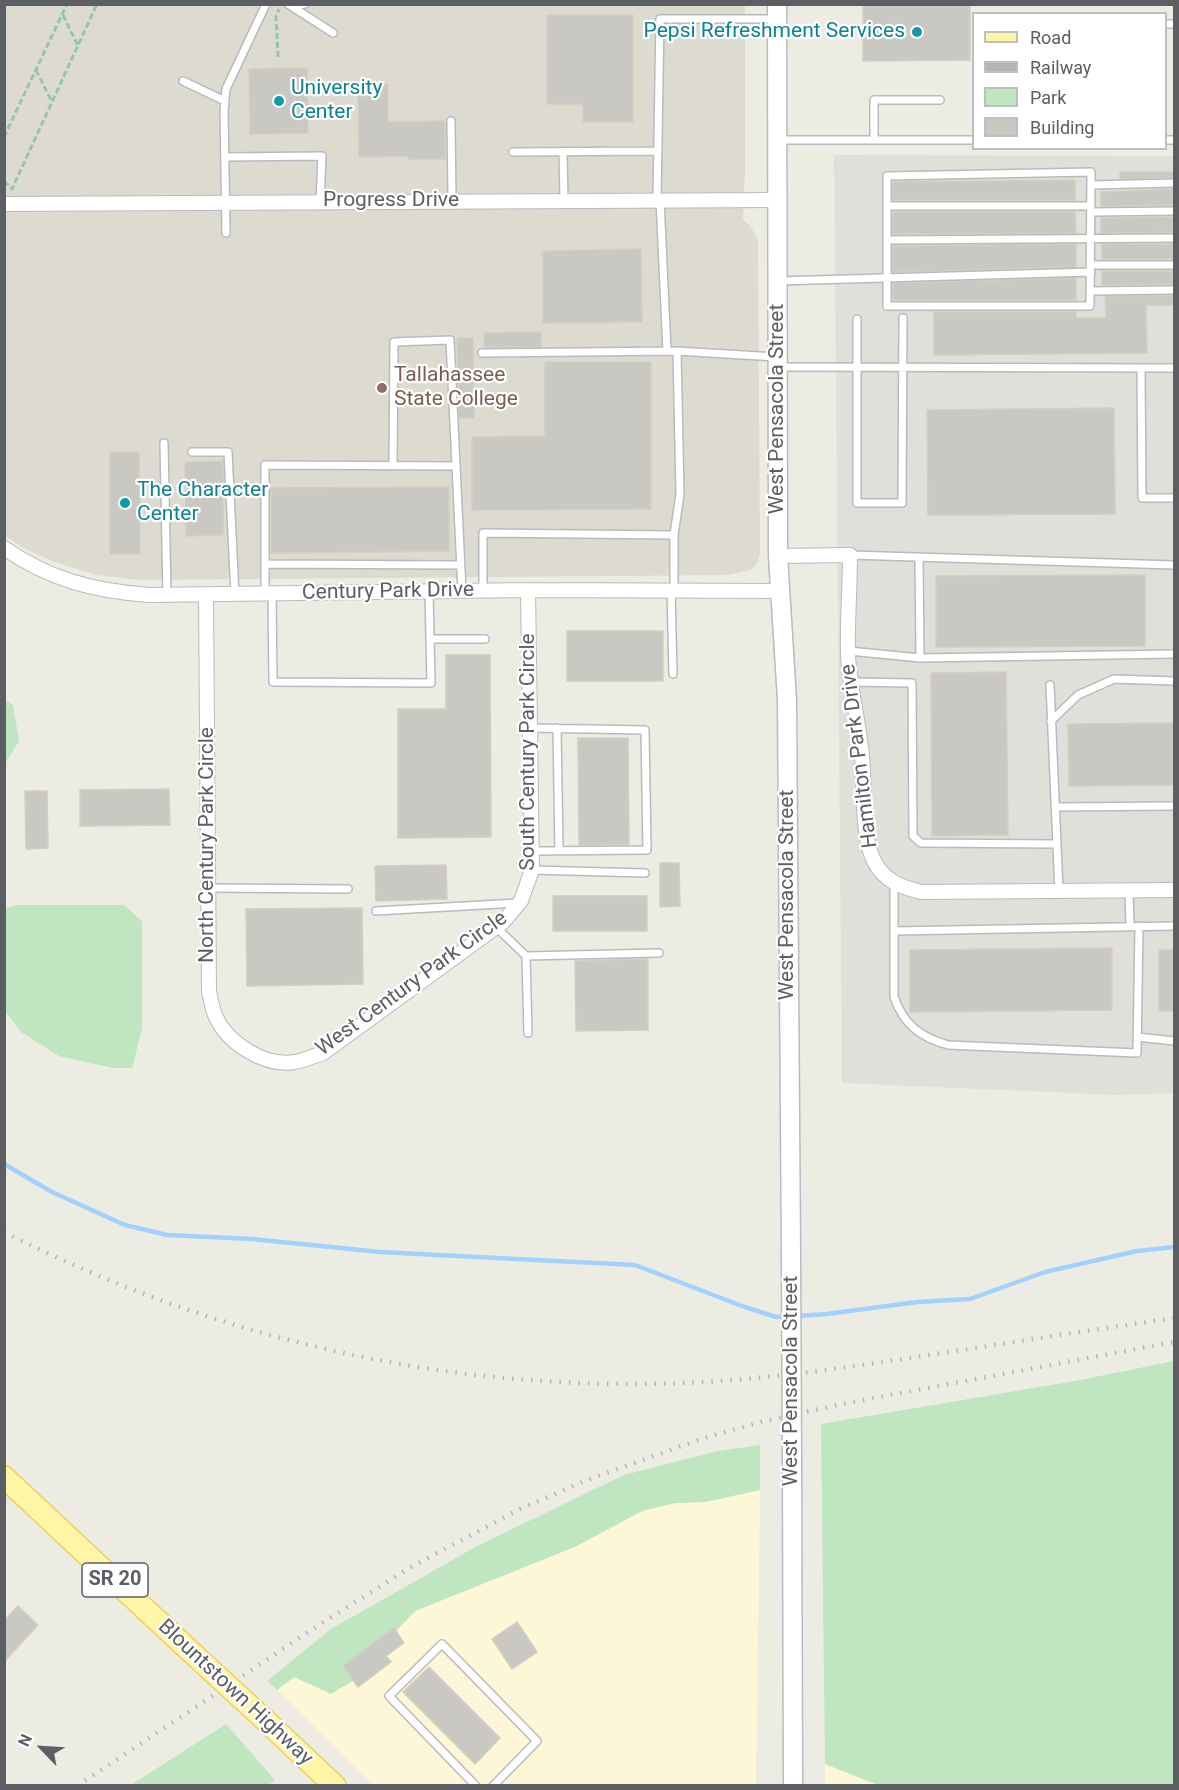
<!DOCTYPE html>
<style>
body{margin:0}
#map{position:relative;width:1179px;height:1790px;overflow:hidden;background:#edece2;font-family:Roboto,sans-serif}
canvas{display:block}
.frame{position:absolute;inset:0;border:6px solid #5b5e63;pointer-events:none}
.legend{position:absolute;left:972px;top:12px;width:195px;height:138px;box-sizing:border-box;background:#fff;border:2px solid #bdbfc1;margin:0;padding:8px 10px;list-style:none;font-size:18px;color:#5b5e63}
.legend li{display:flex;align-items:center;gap:12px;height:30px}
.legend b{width:30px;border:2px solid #bdbfc1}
.north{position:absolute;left:12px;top:1718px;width:60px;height:60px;-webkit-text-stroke:4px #fff;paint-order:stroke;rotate:295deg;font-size:16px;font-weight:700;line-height:24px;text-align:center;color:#5b5e63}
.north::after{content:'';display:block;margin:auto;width:21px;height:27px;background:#5b5e63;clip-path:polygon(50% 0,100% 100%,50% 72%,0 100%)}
</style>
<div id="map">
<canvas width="1179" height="1790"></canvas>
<div class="frame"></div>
<ul class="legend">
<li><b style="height:8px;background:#fef5a7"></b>Road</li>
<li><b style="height:8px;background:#b3b4b4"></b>Railway</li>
<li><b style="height:16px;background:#bfe5c1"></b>Park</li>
<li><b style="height:16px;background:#cac8c2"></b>Building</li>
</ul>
<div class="north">N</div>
</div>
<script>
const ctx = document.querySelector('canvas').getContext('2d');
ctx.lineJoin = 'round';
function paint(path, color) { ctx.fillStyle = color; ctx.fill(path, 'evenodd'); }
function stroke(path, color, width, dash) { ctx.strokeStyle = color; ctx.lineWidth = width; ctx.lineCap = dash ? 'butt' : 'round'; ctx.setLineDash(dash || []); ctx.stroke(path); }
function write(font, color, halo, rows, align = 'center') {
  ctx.font = font + ' Roboto,sans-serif'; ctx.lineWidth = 4.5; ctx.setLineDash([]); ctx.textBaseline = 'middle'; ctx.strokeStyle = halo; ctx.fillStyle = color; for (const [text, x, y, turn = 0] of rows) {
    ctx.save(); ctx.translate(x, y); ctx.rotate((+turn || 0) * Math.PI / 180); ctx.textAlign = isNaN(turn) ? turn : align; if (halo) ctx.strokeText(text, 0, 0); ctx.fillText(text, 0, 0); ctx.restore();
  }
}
paint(new Path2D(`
 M760 1490 756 1785H374L277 1690 294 1677 378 1650 415 1611 577 1546 642 1511 675 1503 705 1502Z
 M825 1764 878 1785H825Z`), '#fdf7d8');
paint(new Path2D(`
 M834 155 1174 156V1093L1117 1095 842 1083Z`), '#e1dfda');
paint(new Path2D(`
 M5 5H745V169L743 219 751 227 758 240 760 553 758 562 751 570 728 575 139 580 97 575 54 562 21 547 5 535Z`), '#dddbd0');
paint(new Path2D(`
 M5 700 13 705 19 741 5 764Z
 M16 905H124L142 921V1029L132 1068H113L59 1056 21 1032 5 1011V909Z
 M1174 1361V1785H878L825 1764 821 1424 1075 1381Z
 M760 1445V1490L705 1502 675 1503 642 1511 577 1546 415 1611 378 1650 359 1677 331 1694 294 1677 277 1690 267 1681 331 1629 477 1546 624 1475 718 1451Z
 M226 1724 275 1780 267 1786 131 1785Z`), '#bfe5c1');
stroke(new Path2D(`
 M4 1164 52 1192 125 1225 167 1235 252 1239 380 1252 635 1265 742 1306 776 1317 788 1316
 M797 1316 827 1314 917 1302 970 1299 1045 1272 1137 1251 1174 1247`), '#a2d1fe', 4.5);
const building = new Path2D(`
 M863 4H970V60L863 61Z
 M547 15H633V122H583V104H547Z
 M307 68 308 133 250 134 249 69Z
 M388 84V122L445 121V159H408V156L359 157 358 85Z
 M1120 172H1174V177L1120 179Z
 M1075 180V200H893V182Z
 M1174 189V205L1102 206 1101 205V192Z
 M893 212H1075L1076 233 893 234Z
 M1174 217V232L1101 233V218Z
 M1076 244V267L893 272V246Z
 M1102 244H1174V259H1102Z
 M641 249 642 322 543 323V251Z
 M1102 271H1174V284L1102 285Z
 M1076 278V300H893V283Z
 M1105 296H1174V305H1146L1147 353 934 355V312H1076V318H1106Z
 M541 332V347H484V333Z
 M457 338H473L474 418H459Z
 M545 362H651V509L472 510V437L545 436Z
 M1114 408 1115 514 928 515 927 410Z
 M110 452H139L140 554H110Z
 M223 461V535L186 536 185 462Z
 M449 487V551L271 553V488Z
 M1145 575V646L936 647V576Z
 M567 631H663V681H567Z
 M446 655H490L491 837 398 838V709H446Z
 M1006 672 1008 835 932 836 931 673Z
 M1174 723V785L1069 786 1068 724Z
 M578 738H628L629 844 579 845Z
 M169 789 170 825 80 826V790Z
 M25 791H47L48 848 26 849Z
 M660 863H679L680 906 660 907Z
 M446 865 447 899 376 901 375 866Z
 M553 896H647V931H553Z
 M362 908 363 984 247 986 246 909Z
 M1112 948V1010L910 1012V950Z
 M1159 950H1174V1011H1159Z
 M648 959V1030L576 1031 575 961Z
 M18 1606 38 1625 4 1662V1621Z
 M517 1622 537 1652 512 1669 492 1639Z
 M394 1628 404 1643 386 1656 391 1662 358 1687 343 1666Z
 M429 1667 500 1738 475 1764 403 1692Z`);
paint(building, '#cac8c2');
stroke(building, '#d2cec1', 1.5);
const service = new Path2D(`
 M288 4 333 33
 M292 6 305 4
 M1166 24H1174
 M183 81 225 101
 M451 121 452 201
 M778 140H974
 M874 140V100H940
 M1166 140H1174
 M513 152 658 151
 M563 152 564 200
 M225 157 322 156 320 202
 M1091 172 1090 306H887V176Z
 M1091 185 1174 183
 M657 199 660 19H776
 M660 200 667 351
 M887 206H1091
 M1091 212 1174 211
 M226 233 224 111 226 89 266 4
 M887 240 1174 238
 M1091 265H1174
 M778 281 1091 272
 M1091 291 1174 290
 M857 319V503H902L903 318
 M482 353 677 351 776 357
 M778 367 1174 368
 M1141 368 1142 498H1174
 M164 443 167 596
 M192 452H228L235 595
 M393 465 394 342 450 340 462 591
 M850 555 1174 565
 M919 557 920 658
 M265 564 460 565
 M671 590 673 674
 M674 590V535L680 494 677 351
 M483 591V533L674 535
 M265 594V465L456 466
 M272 594 273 682 431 683 429 592
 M430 639H485
 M849 651 920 658 1174 654
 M852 682 912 683 913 836 921 843 1057 844
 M1050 685 1059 891
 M1051 721 1078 695 1114 679 1174 681
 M530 728 645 730 647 850 532 851
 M557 728 559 851
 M1055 807 1174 806
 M532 870 645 873
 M894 883V997C904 1025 920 1037 948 1045L1137 1053 1139 926
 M208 888 348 889
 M1129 890 1130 926
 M376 911 517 903
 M496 927 526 956 659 953
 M894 931 1174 926
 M526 956 528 1033
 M1137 1037 1174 1041
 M476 1786 389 1696 442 1644 537 1741 493 1786`);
const minor = new Path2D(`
 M4 204 778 200
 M4 548C50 580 95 591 149 595L528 590 781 591
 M778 556 850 555C850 589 847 623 848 656 850 690 859 723 862 756 865 785 861 836 874 861 884 881 901 887 921 892L1174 890
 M206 595 209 992C211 999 212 1008 215 1015 227 1043 264 1067 295 1062 305 1060 314 1056 323 1053L503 922 521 901 532 870 528 590`);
const secondary = new Path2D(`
 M777 4 778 556 787 700 791 1255
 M792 1462 793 1786`);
const primary = new Path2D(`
 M4 1477 190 1651
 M265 1720 335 1786`);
stroke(service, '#b8babf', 10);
stroke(minor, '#b8babf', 16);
stroke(secondary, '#b8bbc1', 21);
stroke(primary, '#efce5a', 24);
stroke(new Path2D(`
 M63 15 78 46
 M278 57 276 16 279 9
 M36 70 52 102
 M4 137 67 4
 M4 181 12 189 97 4`), '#98c5a8', 3, [6, 3]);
stroke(service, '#fff', 7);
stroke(minor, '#fff', 14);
stroke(secondary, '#fff', 18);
stroke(primary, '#fef5a7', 21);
stroke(new Path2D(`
 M4 1232C221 1342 461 1395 703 1382 779 1378 855 1366 930 1355 1012 1342 1093 1330 1174 1318
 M77 1786 322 1623 411 1567 520 1509 587 1480 701 1439 761 1422 842 1404 1174 1342`), '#b3b4b4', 4.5, [1.5, 8]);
const secondaryBridge = new Path2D(`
 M791 1255 792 1462`);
const primaryBridge = new Path2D(`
 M190 1651 265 1720`);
stroke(secondaryBridge, '#b8bbc1', 21, []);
stroke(primaryBridge, '#efce5a', 24, []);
stroke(secondaryBridge, '#fff', 18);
stroke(primaryBridge, '#fef5a7', 21);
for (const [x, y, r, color] of [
 [917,32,6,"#0f9aa8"],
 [279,101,6,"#0f9aa8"],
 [382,388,6,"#8d6e63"],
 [125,503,6,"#0f9aa8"]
]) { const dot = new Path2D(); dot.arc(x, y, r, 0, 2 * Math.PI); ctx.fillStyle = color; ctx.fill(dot); stroke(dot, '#fff', 2); }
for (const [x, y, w] of [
 [115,1580,66]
]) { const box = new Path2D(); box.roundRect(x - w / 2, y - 17, w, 34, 4.5); ctx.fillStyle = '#fff'; ctx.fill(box); stroke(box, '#5b5e63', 1.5); }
write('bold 20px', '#5b5e63', null, [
 ["SR 20",115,1580]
]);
write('21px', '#0d838f', '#fff', [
 ["Pepsi Refreshment Services",905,32,"right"],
 ["University",291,89],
 ["Center",291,113],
 ["The Character",137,491],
 ["Center",137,515]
], 'left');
write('21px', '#5b5e63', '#fff', [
 ["Progress Drive",391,201],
 ["West Pensacola Street",778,409,-90],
 ["Century Park Drive",388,592,-1],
 ["South Century Park Circle",529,752,-90],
 ["Hamilton Park Drive",860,756,-97],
 ["North Century Park Circle",208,845,-90],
 ["West Pensacola Street",788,895,-90],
 ["West Century Park Circle",412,984,-36],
 ["West Pensacola Street",792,1381,-90],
 ["Blountstown Highway",235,1693,43]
]);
write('21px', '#785e54', '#fff', [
 ["Tallahassee",394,376],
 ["State College",394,400]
], 'left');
</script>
